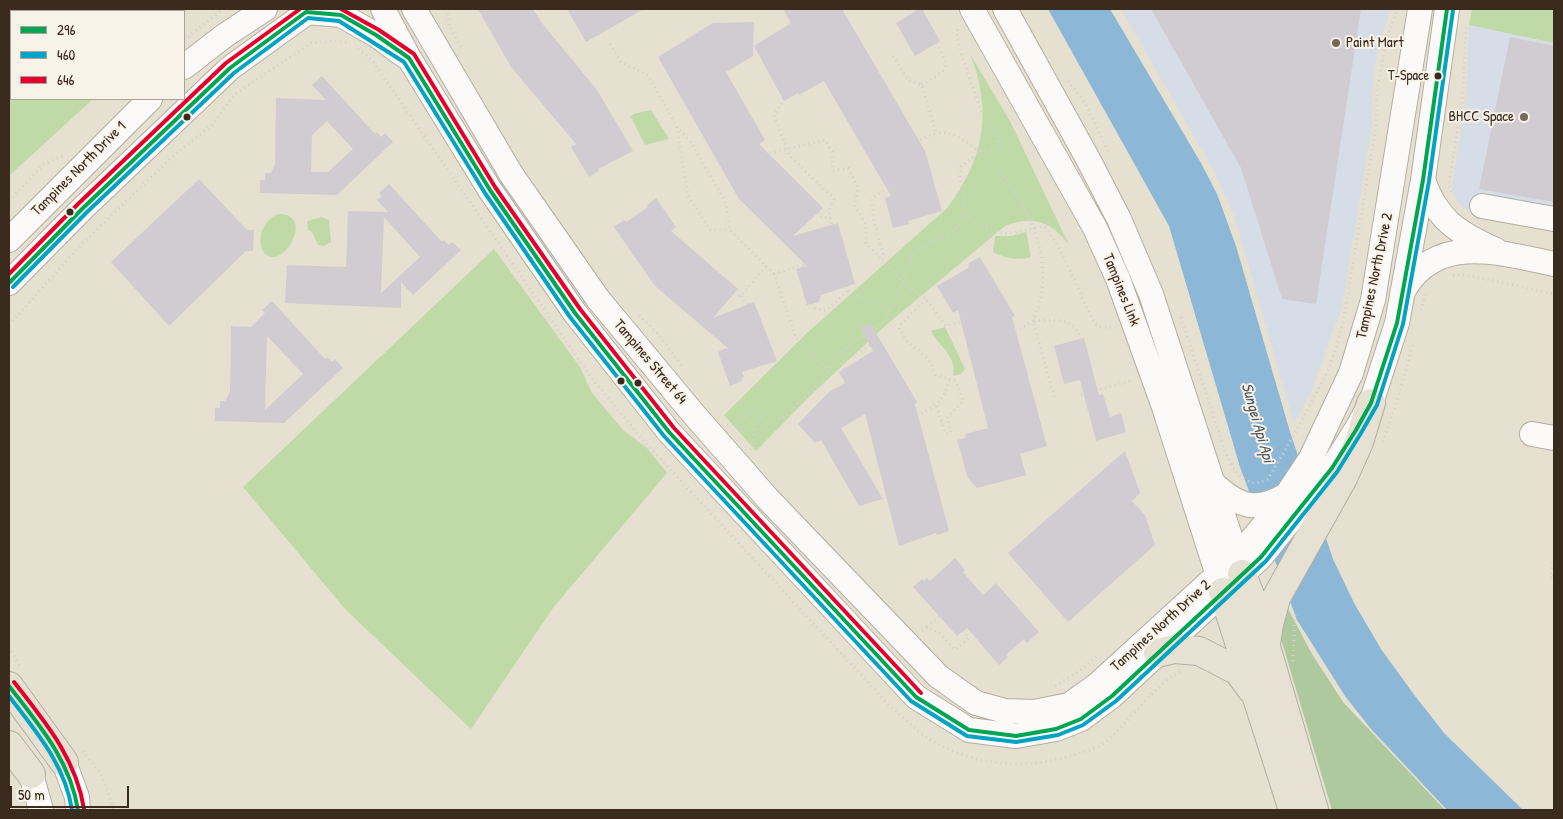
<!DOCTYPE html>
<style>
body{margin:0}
#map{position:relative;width:1563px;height:819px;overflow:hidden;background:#e6e0d0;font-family:"Patrick Hand",sans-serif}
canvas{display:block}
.frame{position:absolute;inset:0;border:10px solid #3b2a1e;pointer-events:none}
.legend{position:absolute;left:10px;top:10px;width:175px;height:90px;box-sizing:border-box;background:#f7f3e8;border:1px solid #aca397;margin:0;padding:6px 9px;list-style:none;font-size:15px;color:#3b2a1e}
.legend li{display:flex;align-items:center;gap:10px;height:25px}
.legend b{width:25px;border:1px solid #aca397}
.scale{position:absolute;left:10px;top:786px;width:119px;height:22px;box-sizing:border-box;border:2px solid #3b2a1e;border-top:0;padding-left:6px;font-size:15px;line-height:18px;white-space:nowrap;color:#3b2a1e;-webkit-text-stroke:4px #f7f3e8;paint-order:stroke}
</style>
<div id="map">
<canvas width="1563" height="819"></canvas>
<div class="frame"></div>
<ul class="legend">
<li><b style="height:6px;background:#00a651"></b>296</li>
<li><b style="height:6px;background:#03a3c5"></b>460</li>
<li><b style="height:6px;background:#e4002b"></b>646</li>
</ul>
<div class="scale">50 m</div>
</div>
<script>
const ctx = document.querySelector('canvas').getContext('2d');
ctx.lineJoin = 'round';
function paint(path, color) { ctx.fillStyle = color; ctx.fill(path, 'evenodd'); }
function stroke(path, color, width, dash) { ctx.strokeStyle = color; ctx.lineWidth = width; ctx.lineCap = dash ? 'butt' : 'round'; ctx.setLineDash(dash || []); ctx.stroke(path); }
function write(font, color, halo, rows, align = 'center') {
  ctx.font = font + ' "Patrick Hand",sans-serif'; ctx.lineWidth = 4; ctx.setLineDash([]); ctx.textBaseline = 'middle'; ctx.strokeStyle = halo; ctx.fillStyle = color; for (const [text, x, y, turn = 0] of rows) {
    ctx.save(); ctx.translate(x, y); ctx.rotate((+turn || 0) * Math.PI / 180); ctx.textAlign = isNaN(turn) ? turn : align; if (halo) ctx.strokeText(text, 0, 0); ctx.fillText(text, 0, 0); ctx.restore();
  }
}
paint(new Path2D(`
 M1121 9H1391L1379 44 1372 88V127L1342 307 1311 392 1294 424 1234 215 1215 173Z
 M1469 25 1554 43V231L1475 215 1460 205 1455 197 1452 188 1466 95Z`), '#d7dde7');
paint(new Path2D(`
 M9 9H257H188L184 13V11H11V99H93L9 176Z
 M1472 9H1554V43L1469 25Z
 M970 54 1010 121 1069 245C1051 221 1033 215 1005 226L885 326 810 396 756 451 724 415 807 333 947 208C984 160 993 111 970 54Z
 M651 110 669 139 645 145 631 117 633 114Z
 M278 214C311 213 291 256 274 257 259 258 258 236 264 227 267 221 272 217 278 214Z
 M322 217 329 220 331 242 324 246 318 245 312 232 308 230 307 221Z
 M1026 232 1031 257C1017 261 1005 258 993 252L995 236H1012Z
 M494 249 580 367 592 393 623 430 647 448 667 473 553 608 471 729 345 609 243 487Z
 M945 327 965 369 961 374 953 376C957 355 939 347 931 331Z`), '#c0daa7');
paint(new Path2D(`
 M1286 605 1312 654 1343 702 1445 810H1332L1279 632Z`), '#aec99d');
paint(new Path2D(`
 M1048 9H1110L1201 163 1217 194 1236 246 1290 432 1333 559 1354 603 1381 649 1415 696 1445 734 1523 810H1447L1371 729 1345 696 1297 620 1240 467 1169 226Z`), '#8db7d7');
paint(new Path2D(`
 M478 9H533L542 23 597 90 633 151 598 169 599 171 589 177 571 147 576 144 511 67Z
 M567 9H644L586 42Z
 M783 9H842L925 151 942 211 908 221 909 224 893 228 885 198 891 196 824 81 799 95 798 93 784 101 754 46 791 23Z
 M919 9H922L940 41 915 56 896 23Z
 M1151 9H1361L1316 304 1282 299 1241 168Z
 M754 22 753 56 726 72 765 140 759 144 823 208 793 236 838 223 855 284 821 295 819 302 807 305 796 269 806 266 809 268 739 199 658 57 713 23Z
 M1510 37 1554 46V202L1479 189Z
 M322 76 375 134 377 132 381 137 385 133 393 142 337 195 260 193V180H265V173H271L275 164 276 98 326 100 312 85ZM327 121 353 149 328 172H311L312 135Z
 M199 179 247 230H254L253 251H246L169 326 111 262Z
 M389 184 442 242 444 240 449 245 452 242 461 250 413 295 401 282V308L285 303 287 265 346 267 348 211 388 212 377 200 382 196 379 193ZM384 217 420 257 381 293Z
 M656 198 676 227 671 231 738 289 713 318 754 302 777 361 742 372 744 377 741 379 742 381 730 386 718 352 726 348 730 350 655 286 614 227 624 220 626 222 648 207 647 205Z
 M980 257 1015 316 1012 317 1047 446 1020 454 1026 475 977 488 968 478 957 440 965 438 966 434 988 428 958 310 953 313 937 286 968 268 969 263Z
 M272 301 325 359 327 357 332 362 335 359 343 368 284 423 215 421V408H220V401H225L230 392 231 326 251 327 265 313 262 310ZM267 336 303 374 265 410Z
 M870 323 917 402 915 404 949 531 937 535 936 533 899 546 865 414 841 428 883 499 859 506 821 440 815 443 798 424 829 392 845 383 839 372 873 351 861 328Z
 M1084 338 1099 395 1103 394 1110 417 1121 413 1126 432 1096 441 1080 380 1064 384 1054 346Z
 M1125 451 1140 493 1132 501 1145 515 1155 545 1068 622 1008 553Z
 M955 558 965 570 963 572 983 595 996 583 1039 632 1027 643 1024 639 1006 655 1008 657 999 665 967 628 957 636 913 587 922 579 924 581 927 578 930 581Z`), '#d1ccd1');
const minor = new Path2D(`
 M383 9 409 58 490 190 575 313 669 432 916 697 969 730 1016 736 1056 729 1081 719 1112 696 1261 557 1332 468 1356 430 1371 403 1397 323 1423 180 1447 9
 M414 9 511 174 598 299 691 411 768 499 938 676 976 703 1005 711 1034 712 1069 705 1097 685 1237 557 1276 511 1311 458 1351 373 1373 300 1420 9
 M972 9 1095 228 1118 279 1164 407 1222 588
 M1005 9 1088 159 1119 219 1151 294 1241 570
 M306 12 341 15 376 35 405 56
 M184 67 224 36 265 9
 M1423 180C1437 220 1458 233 1496 250
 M1482 206 1554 219
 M9 240 150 99
 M9 283 82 209 230 68 312 9
 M1405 288C1438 233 1502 253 1554 264
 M1532 434 1554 438
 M1215 485C1240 508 1258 512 1288 494
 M64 762 77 797 78 810
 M31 774 41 810`);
const major = new Path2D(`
 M9 686 64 762
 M9 745 31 774`);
const highway = new Path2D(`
 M1242 574 1254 606 1314 810
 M1223 592 1293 810
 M1265 650 1269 624 1276 598 1343 478 1359 442 1371 403
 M1158 653 1174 649 1199 651 1238 671 1252 690`);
stroke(minor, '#b3aea3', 26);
stroke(major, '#b3aea3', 30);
stroke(highway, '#b3aea3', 30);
stroke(new Path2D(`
 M447 9 449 26 463 50
 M1357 39 1386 43
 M184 40 223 9
 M610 44 621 62 648 75 677 127 691 142 726 203 730 230 774 274 796 338 829 371
 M358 49 371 59 591 377 642 439 889 705C902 716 915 730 929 739 975 767 1030 771 1079 753 1086 751 1095 749 1101 745 1123 731 1159 678 1182 671
 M893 56 908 80 922 85 936 133
 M1068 81 1085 103 1108 151
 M922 85 943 71 946 62 937 43
 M782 103 774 115 789 155 834 199 829 211 832 225
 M677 127 688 196 710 230H730
 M899 153C912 146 928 132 944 133 959 134 972 146 983 155 1020 188 1048 241 1042 291 1041 301 1036 311 1033 321L1018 330 993 336
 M752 162 768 153 825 140 832 152 833 171 848 168 858 188 855 206 866 224V243L907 286 926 299 946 326 967 320 963 307
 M890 187 892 196
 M1451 192 1449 183 1463 97 1466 27
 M9 201 44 164 65 155
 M817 213 822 218 830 217
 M965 215C980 224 995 236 1013 233 1025 231 1033 227 1045 227 1068 256 1077 294 1097 326L1115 328
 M882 259 883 254 873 216 872 198 892 185 889 179
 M805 264 807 269
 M774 274 805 264 809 261 808 257 802 251
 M1453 275H1467L1554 294
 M847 286 848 291 891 311
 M734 294 741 296 766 266
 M741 296 748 305
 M926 299 899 326C903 342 915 347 926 357 931 361 933 370 936 375L956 381 963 401 947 418 952 435
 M813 303 815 308 826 311 848 291
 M1421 310 1425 295
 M639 315 660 336 683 368
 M1181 317 1226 454 1233 468 1241 477 1252 483 1261 482 1268 479 1294 435 1330 367 1343 323 1376 127 1377 88 1386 43 1397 9
 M9 325 78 248 173 156 212 125 235 94 311 43 337 41 349 43
 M864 337 869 346
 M844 369 841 362 874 343 876 347
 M1081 395 1134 380
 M1054 397 1033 321C1052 320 1075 316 1081 339
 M912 406 917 415
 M937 406 945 433 951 435
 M783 418 825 379 833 360 840 352 884 320 894 304 911 258 920 248 956 229 966 209 960 177 961 166 980 153 997 149 1000 146C998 132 987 124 982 112 977 101 956 42 957 33 957 31 959 28 959 26
 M914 423 913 417C932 408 946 402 949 379
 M727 425C739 424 747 417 754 409
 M1383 442 1399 395 1413 343
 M751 450 755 425 765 412
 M1554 558 1550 576 1554 577
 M927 627 942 614
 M922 631 927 627 941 634 955 650 969 638 963 631
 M9 647 21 668
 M1293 661 1295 614
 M1055 686 1081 670 1097 656
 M83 751 102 776 114 810`), '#d3d1cc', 3, [1, 4]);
stroke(minor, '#fbfaf8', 24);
stroke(major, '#e7e1d4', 28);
stroke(highway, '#e7e1d4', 28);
stroke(new Path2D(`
 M9 283 82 209 230 68 306 12 341 15 376 35 409 58 490 190 575 313 669 432 916 697 969 730 1016 736 1056 729 1081 719 1112 696 1261 557 1332 468 1356 430 1371 403 1397 323 1423 180 1447 9
 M9 686C39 725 70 760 78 810`), '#00a651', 4);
stroke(new Path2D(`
 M13 287 86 213 234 73 308 18 339 21 404 62 485 193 570 317 664 436 911 701 967 736 1016 742 1058 735 1083 725 1116 701 1266 561 1337 472 1361 433 1377 405 1403 324 1429 181 1453 10
 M9 696C36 732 65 764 72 810`), '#03a3c5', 4);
stroke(new Path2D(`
 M341 9 379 30 414 54 495 187 580 309 674 428 921 693
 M9 274 78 204 226 63 300 9
 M14 682C45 722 76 758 84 809`), '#e4002b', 4);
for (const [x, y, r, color] of [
 [1336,43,5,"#776a5c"],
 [1438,76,4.5,"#3b2a1e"],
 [187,117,4.5,"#3b2a1e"],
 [1524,117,5,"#776a5c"],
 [70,212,4.5,"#3b2a1e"],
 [621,381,4.5,"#3b2a1e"],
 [638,383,4.5,"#3b2a1e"]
]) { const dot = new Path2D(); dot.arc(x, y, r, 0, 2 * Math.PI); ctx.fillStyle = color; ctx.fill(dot); stroke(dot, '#f7f3e8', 2); }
write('14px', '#3b2a1e', '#f7f3e8', [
 ["T-Space",1429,76]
], 'right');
write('15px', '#3b2a1e', '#f7f3e8', [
 ["Paint Mart",1346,43],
 ["BHCC Space",1514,117,"right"]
], 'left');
write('15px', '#3b2a1e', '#f7f3e8', [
 ["Tampines North Drive 1",79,169,-45],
 ["Tampines North Drive 2",1375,276,-78],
 ["Tampines Link",1121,290,68],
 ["Tampines Street 64",650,362,50],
 ["Tampines North Drive 2",1161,626,-42]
]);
write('italic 16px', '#4a5560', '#f7f3e8', [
 ["Sungei Api Api",1257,423,74]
]);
</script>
